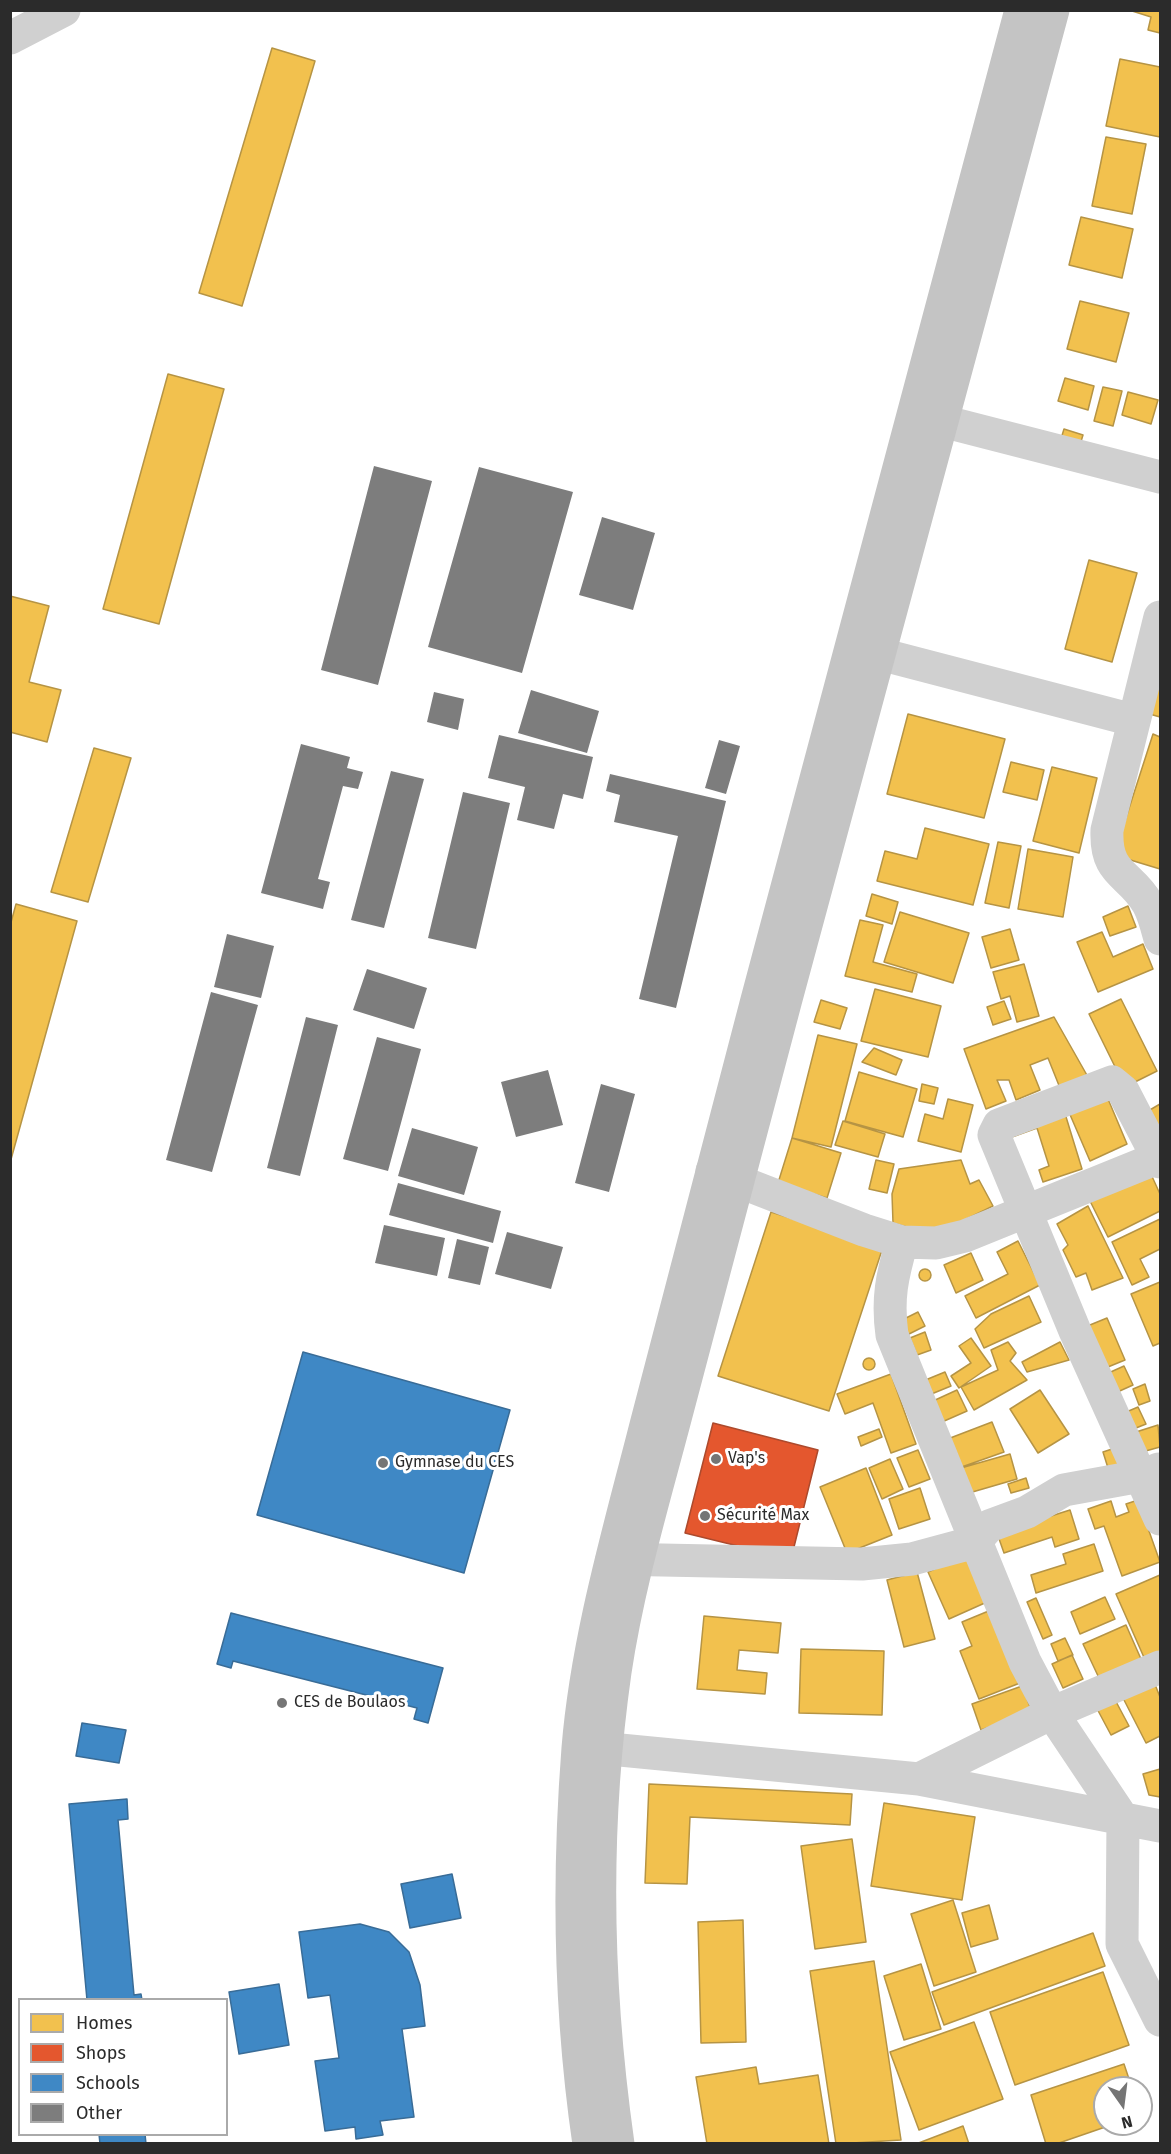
<!DOCTYPE html>
<meta charset="utf-8">
<style>
body{margin:0}
#map{position:relative;width:1171px;height:2154px;overflow:hidden;background:#fff;font-family:"Fira Sans",sans-serif}
canvas{display:block}
.frame{position:absolute;inset:0;border:12px solid #2b2b2b;pointer-events:none}
.legend{position:absolute;left:18px;top:1998px;width:210px;height:138px;box-sizing:border-box;background:#fff;border:2px solid #aaa;margin:0;padding:8px 10px;list-style:none;font-size:18px;color:#2b2b2b}
.legend li{display:flex;align-items:center;gap:12px;height:30px}
.legend b{width:30px;border:2px solid #aaa}
.north{position:absolute;left:1093px;top:2076px;width:60px;height:60px;box-sizing:border-box;background:#fff;border:2px solid #aaa;border-radius:50%;rotate:166deg;font-size:16px;font-weight:700;line-height:24px;text-align:center;color:#2b2b2b}
.north::after{content:'';display:block;margin:auto;width:21px;height:27px;background:#757575;clip-path:polygon(50% 0,100% 100%,50% 72%,0 100%)}
</style>
<div id="map">
<canvas width="1171" height="2154"></canvas>
<div class="frame"></div>
<ul class="legend">
<li><b style="height:16px;background:#f2c14e"></b>Homes</li>
<li><b style="height:16px;background:#e4572e"></b>Shops</li>
<li><b style="height:16px;background:#3f88c5"></b>Schools</li>
<li><b style="height:16px;background:#7d7d7d"></b>Other</li>
</ul>
<div class="north">N</div>
</div>
<script>
const ctx = document.querySelector('canvas').getContext('2d');
ctx.lineJoin = 'round';
function paint(path, color) { ctx.fillStyle = color; ctx.fill(path, 'evenodd'); }
function stroke(path, color, width, dash) { ctx.strokeStyle = color; ctx.lineWidth = width; ctx.lineCap = dash ? 'butt' : 'round'; ctx.setLineDash(dash || []); ctx.stroke(path); }
function write(font, color, halo, rows, align = 'center') {
  ctx.font = font + ' "Fira Sans",sans-serif'; ctx.lineWidth = 6; ctx.setLineDash([]); ctx.textBaseline = 'middle'; ctx.strokeStyle = halo; ctx.fillStyle = color; for (const [text, x, y, turn = 0] of rows) {
    ctx.save(); ctx.translate(x, y); ctx.rotate((+turn || 0) * Math.PI / 180); ctx.textAlign = isNaN(turn) ? turn : align; if (halo) ctx.strokeText(text, 0, 0); ctx.fillText(text, 0, 0); ctx.restore();
  }
}
const homes = new Path2D(`
 M1129 10H1160V33L1148 30 1151 17Z
 M272 48 315 61 242 306 199 293Z
 M1120 59 1160 67V137L1106 126Z
 M1106 137 1146 144 1132 214 1092 206Z
 M1081 217 1133 229 1122 278 1069 265Z
 M1080 301 1129 313 1116 362 1067 349Z
 M168 374 224 389 159 624 103 609Z
 M1065 378 1094 386 1088 410 1058 401Z
 M1103 387 1122 391 1113 426 1094 421Z
 M1128 392 1158 400 1151 424 1122 415Z
 M1064 429 1083 435 1079 448 1060 442Z
 M1089 560 1137 573 1112 662 1065 649Z
 M10 596 49 606 29 682 61 690 47 742 10 732Z
 M1160 661V717L1146 713Z
 M908 714 1005 739 984 818 887 794Z
 M1153 734 1160 737V869L1114 855Z
 M94 748 131 758 88 902 51 892Z
 M1011 762 1044 770 1037 800 1003 792Z
 M1052 767 1097 778 1079 853 1033 841Z
 M925 828 989 844 973 905 877 881 885 851 917 859Z
 M998 842 1021 846 1009 908 985 903Z
 M1028 849 1073 857 1063 917 1018 909Z
 M872 894 898 902 892 924 866 916Z
 M16 904 77 921 10 1163V926Z
 M1128 906 1136 927 1110 936 1103 917Z
 M900 912 969 933 953 983 884 962Z
 M860 920 883 925 873 962 917 974 912 992 845 976Z
 M1010 929 1019 960 991 968 982 937Z
 M1102 932 1113 957 1143 944 1153 969 1098 992 1077 942Z
 M1024 964 1039 1016 1017 1022 1010 996 1001 999 993 972Z
 M875 989 941 1006 928 1057 861 1041Z
 M1121 999 1157 1071 1125 1087 1089 1014Z
 M821 1000 847 1008 840 1029 814 1022Z
 M1004 1001 1011 1019 993 1025 987 1007Z
 M1054 1017 1088 1077 1060 1088 1048 1058 1030 1065 1040 1090 1016 1100 1009 1080H997L1006 1101 986 1109 964 1049Z
 M818 1035 857 1044 831 1147 792 1138Z
 M874 1048 902 1060 896 1075 862 1062Z
 M859 1072 917 1089 903 1137 845 1121Z
 M922 1084 938 1088 934 1104 919 1101Z
 M1103 1087 1127 1144 1090 1161 1065 1103Z
 M948 1099 973 1105 961 1152 918 1141 925 1114 943 1119Z
 M1160 1104V1133L1143 1114Z
 M1063 1107 1082 1169 1043 1182 1039 1170 1049 1166 1037 1128 1012 1137Z
 M843 1121 885 1134 878 1157 835 1145Z
 M792 1138 841 1153 827 1198 778 1183Z
 M876 1160 894 1164 887 1193 869 1189Z
 M961 1160 970 1184 979 1180 993 1206 934 1235 893 1223 892 1194 899 1169Z
 M1150 1172 1160 1194V1211L1108 1237 1090 1201Z
 M1088 1206 1123 1278 1092 1290 1086 1273 1076 1277 1063 1250 1068 1245 1057 1224Z
 M771 1212 883 1247 829 1411 718 1376Z
 M1160 1219V1249L1140 1259 1149 1277 1132 1285 1112 1242Z
 M1018 1241 1040 1285 976 1318 965 1296 1008 1274 997 1252Z
 M971 1253 983 1280 956 1293 944 1265Z
 M919 1275a6 6 0 1 1 12 0a6 6 0 1 1-12 0Z
 M1160 1282V1343L1153 1346 1131 1294Z
 M1029 1296 1041 1322 984 1348 975 1329 991 1314Z
 M918 1312 925 1326 903 1337 896 1323Z
 M1107 1318 1125 1360 1103 1369 1085 1327Z
 M925 1332 931 1350 917 1355 910 1338Z
 M971 1338 991 1366 959 1388 951 1376 971 1363 959 1346Z
 M1008 1342 1016 1353 1010 1361 1027 1380 974 1410 961 1387 998 1370 991 1350Z
 M1060 1342 1069 1360 1027 1372 1022 1362Z
 M863 1364a6 6 0 1 1 12 0a6 6 0 1 1-12 0Z
 M1124 1366 1133 1385 1113 1394 1104 1375Z
 M945 1372 951 1386 929 1395 923 1381Z
 M891 1374 916 1444 891 1453 873 1403 845 1414 837 1394Z
 M1145 1384 1150 1401 1139 1405 1133 1389Z
 M957 1390 967 1411 942 1422 933 1401Z
 M1040 1390 1069 1434 1038 1453 1010 1409Z
 M1138 1407 1146 1424 1131 1430 1124 1413Z
 M992 1422 1004 1452 956 1469 945 1440Z
 M1158 1425 1160 1447 1142 1452 1136 1432Z
 M879 1429 882 1437 861 1446 858 1437Z
 M1115 1448 1121 1464 1108 1468 1103 1452Z
 M918 1450 930 1479 909 1487 897 1458Z
 M1010 1454 1017 1479 969 1493 961 1468Z
 M890 1459 903 1489 882 1499 869 1468Z
 M866 1468 892 1535 847 1553 820 1487Z
 M1026 1478 1029 1488 1011 1493 1008 1484Z
 M920 1488 930 1519 899 1529 889 1499Z
 M1138 1500 1160 1562 1122 1576 1104 1526 1095 1529 1088 1509 1111 1501 1116 1517 1129 1512 1126 1504Z
 M1070 1510 1079 1539 1055 1547 1052 1537 1004 1553 997 1533Z
 M1094 1544 1103 1571 1036 1593 1031 1575 1066 1564 1063 1554Z
 M966 1555 987 1602 949 1619 928 1572Z
 M917 1572 935 1639 904 1647 887 1580Z
 M1160 1575V1655L1146 1662 1116 1594Z
 M1105 1597 1115 1619 1080 1634 1071 1612Z
 M1036 1598 1052 1635 1043 1639 1027 1602Z
 M991 1610 1020 1683 979 1699 960 1651 972 1646 962 1622Z
 M704 1616 781 1623 778 1653 739 1650 737 1670 767 1673 765 1694 697 1689Z
 M1126 1625 1141 1659 1099 1678 1083 1644Z
 M1065 1638 1073 1655 1058 1661 1051 1644Z
 M801 1649 884 1651 882 1715 799 1713Z
 M1072 1655 1083 1679 1063 1688 1052 1664Z
 M1154 1682 1160 1697V1736L1146 1743 1123 1698Z
 M1022 1686 1032 1712 981 1730 972 1704Z
 M1113 1696 1129 1726 1111 1735 1095 1705Z
 M1160 1769V1797L1149 1795 1143 1774Z
 M649 1784 852 1794 850 1825 690 1817 687 1884 645 1883Z
 M884 1803 975 1817 962 1900 871 1886Z
 M852 1839 866 1942 815 1949 801 1846Z
 M953 1900 976 1972 934 1986 911 1914Z
 M989 1905 998 1939 971 1947 962 1913Z
 M743 1920 746 2042 701 2043 698 1922Z
 M1093 1933 1105 1966 944 2025 932 1992Z
 M874 1961 901 2140 836 2144 810 1971Z
 M921 1964 941 2029 904 2040 884 1976Z
 M1103 1972 1129 2045 1015 2085 990 2012Z
 M974 2022 1003 2099 919 2130 890 2052Z
 M1124 2064 1132 2088H1105V2124H1114L1056 2144H1046L1031 2095Z
 M756 2067 759 2084 818 2075 829 2144H707L696 2077Z
 M963 2126 969 2144H916Z`);
paint(homes, '#f2c14e');
stroke(homes, '#b69444', 1.5);
const shops = new Path2D(`
 M713 1423 818 1450 791 1559 685 1533Z`);
paint(shops, '#e4572e');
stroke(shops, '#ac4a2d', 1.5);
const schools = new Path2D(`
 M303 1352 510 1410 464 1573 257 1515Z
 M231 1613 443 1668 428 1723 414 1719 417 1708 233 1661 231 1668 217 1664Z
 M82 1723 126 1730 119 1763 76 1756Z
 M127 1799 128 1819 118 1820 134 1995 141 1994 142 2000H87L69 1804Z
 M452 1874 461 1918 410 1928 401 1884Z
 M360 1924 389 1932 409 1952 420 1985 425 2026 402 2029 414 2117 380 2121 383 2135 356 2139 355 2127 325 2131 315 2061 339 2058 330 1995 308 1998 299 1932Z
 M279 1984 289 2045 239 2054 229 1992Z
 M99 2134H145L146 2144H100Z`);
paint(schools, '#3f88c5');
stroke(schools, '#396c97', 1.5);
paint(new Path2D(`
 M374 466 432 481 378 685 321 670Z
 M479 467 573 492 522 673 428 647Z
 M602 517 655 533 633 610 579 595Z
 M531 690 599 711 587 753 518 733Z
 M434 692 464 699 458 730 427 722Z
 M499 735 593 757 583 799 563 794 554 829 517 820 525 787 488 778Z
 M719 740 740 746 726 794 705 788Z
 M301 744 350 757 347 768 363 772 358 789 343 786 318 879 330 882 323 909 261 893Z
 M391 771 424 779 384 928 351 920Z
 M610 774 726 801 676 1008 639 999 678 836 614 822 620 795 606 791Z
 M463 792 510 803 476 949 428 938Z
 M227 934 274 946 261 998 214 987Z
 M367 969 427 988 414 1029 353 1010Z
 M211 992 258 1005 212 1172 166 1160Z
 M306 1017 338 1025 300 1176 267 1168Z
 M377 1037 421 1049 388 1171 343 1159Z
 M548 1070 563 1125 516 1137 501 1082Z
 M601 1084 635 1094 609 1192 575 1183Z
 M412 1128 478 1147 464 1195 398 1176Z
 M398 1183 501 1211 493 1243 389 1215Z
 M384 1225 445 1238 437 1276 375 1263Z
 M507 1232 563 1247 551 1289 495 1274Z
 M457 1239 489 1247 480 1285 448 1278Z`), '#7d7d7d');
stroke(new Path2D(`
 M10 38 64 10
 M914 419 942 421 1160 477
 M1160 617 1107 830C1105 876 1130 872 1148 904 1154 915 1157 928 1160 939
 M853 647 1133 720
 M1160 1162 1123 1091 1112 1082 999 1125 994 1135 1075 1331 1160 1519
 M712 1171 864 1230 902 1242 936 1243 965 1236 1160 1157
 M902 1242C892 1276 887 1299 892 1335L1025 1662 1052 1713 1123 1819 1122 1944 1160 2020
 M612 1559 862 1564 912 1559 975 1542 989 1526 1027 1512 1064 1490 1141 1476 1159 1469
 M579 1746 919 1779 1160 1826
 M919 1779 1052 1713 1160 1667`), '#d0d0d0', 33);
stroke(new Path2D(`
 M589 2144C570 2015 568 1878 578 1748 587 1639 619 1531 646 1425 683 1283 720 1141 757 1000 845 670 933 340 1021 10
 M618 2144C596 1989 593 1827 615 1672 628 1585 654 1499 676 1415 713 1276 749 1138 786 999 875 670 964 340 1053 10`), '#c4c4c4', 33);
for (const [x, y, r, color] of [
 [716,1459,6,"#757575"],
 [383,1463,6,"#757575"],
 [705,1516,6,"#757575"],
 [282,1703,6,"#757575"]
]) { const dot = new Path2D(); dot.arc(x, y, r, 0, 2 * Math.PI); ctx.fillStyle = color; ctx.fill(dot); stroke(dot, '#fff', 2); }
write('16px', '#2b2b2b', '#fff', [
 ["Vap's",728,1459],
 ["Gymnase du CES",395,1463],
 ["Sécurité Max",717,1516],
 ["CES de Boulaos",294,1703]
], 'left');
</script>
